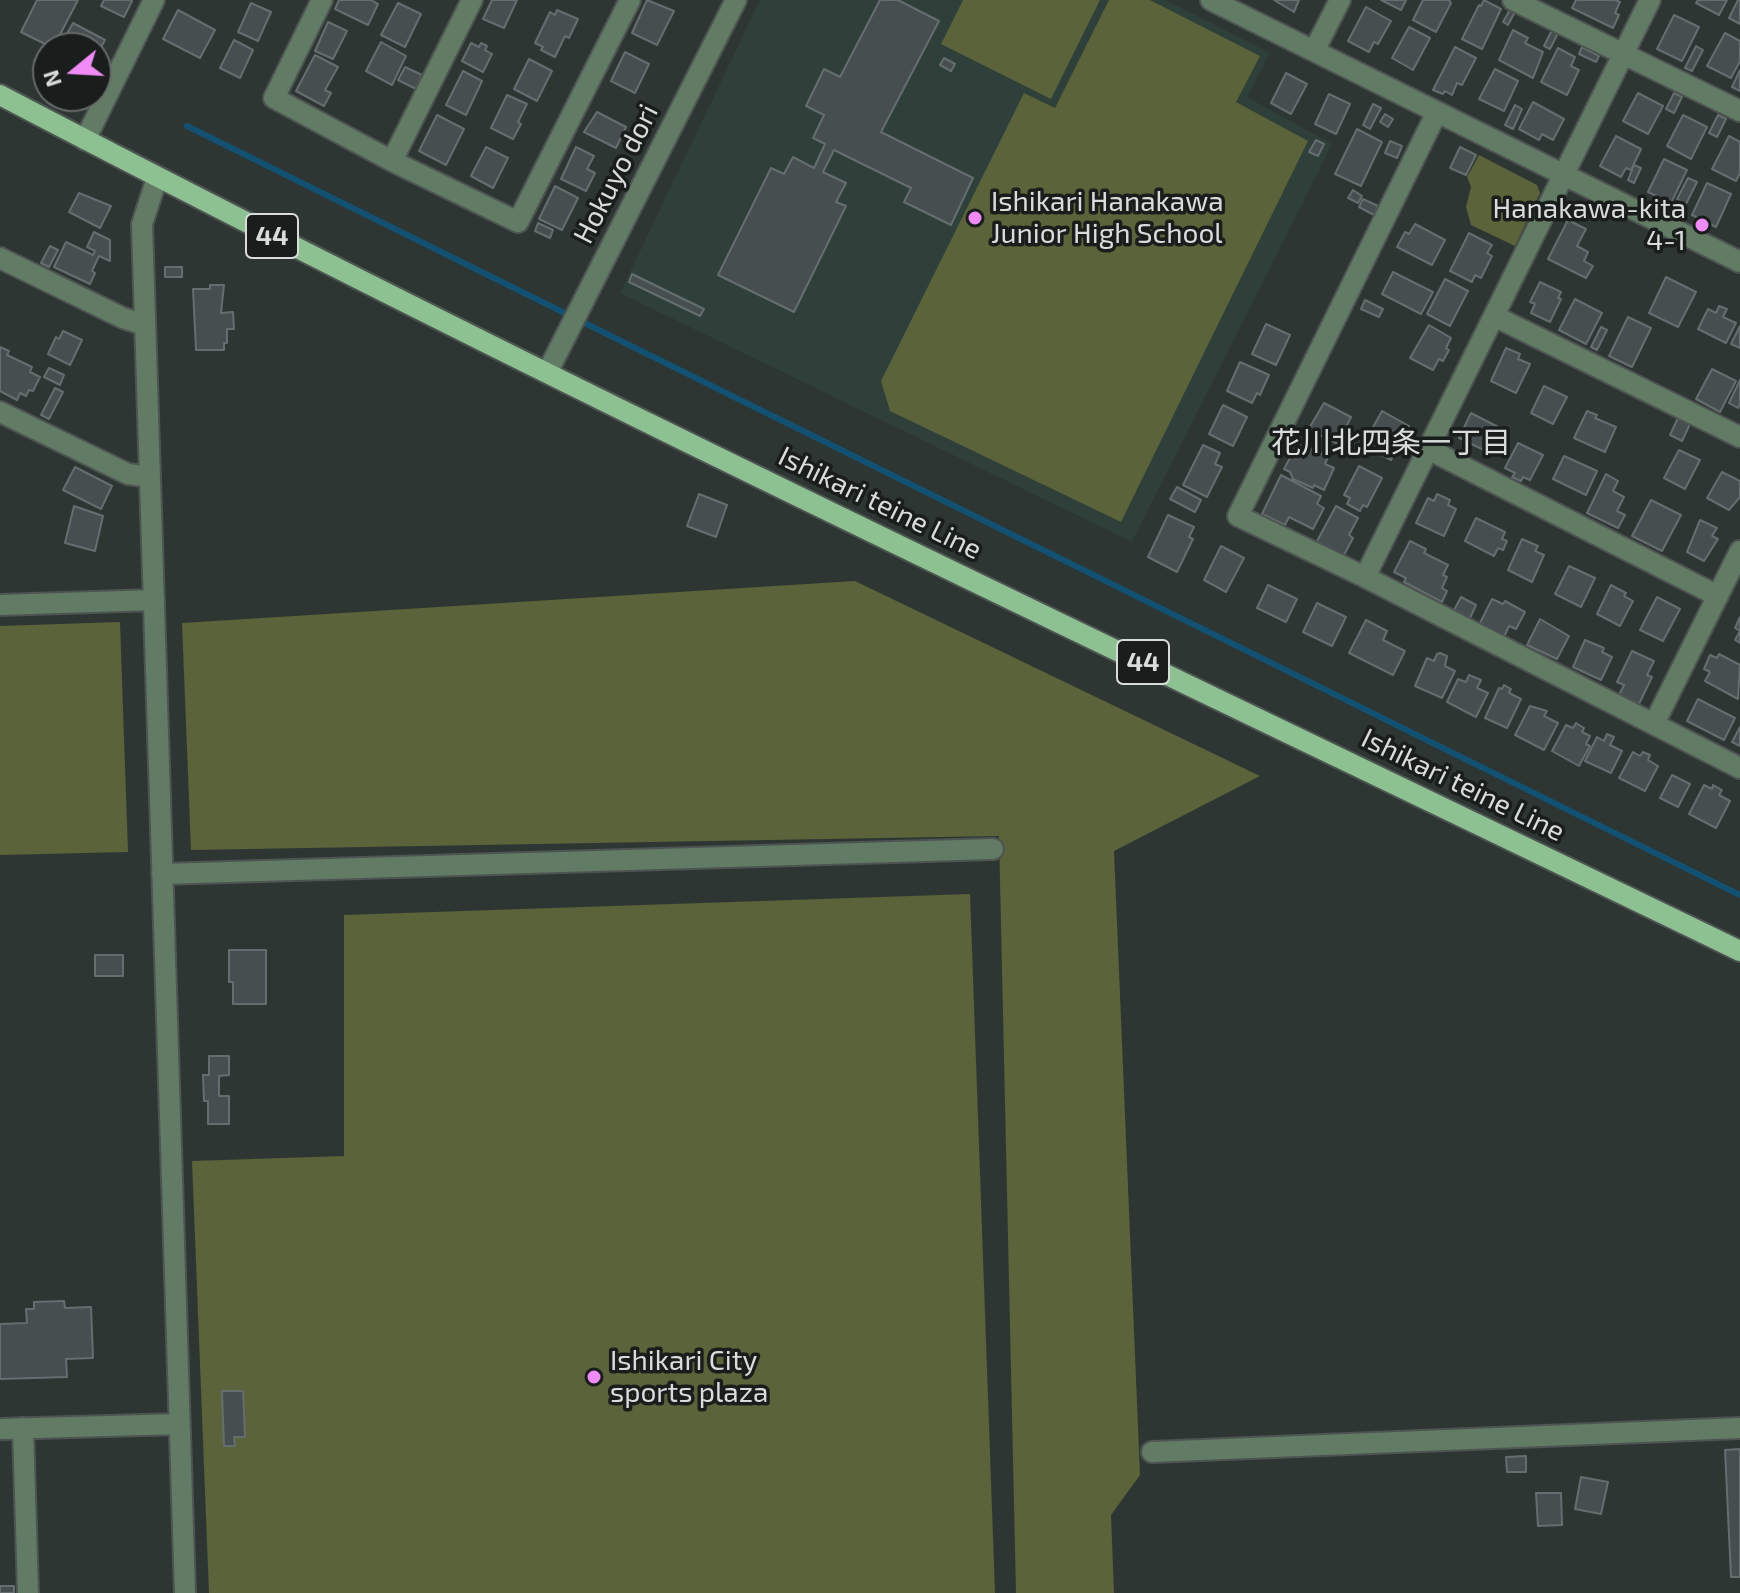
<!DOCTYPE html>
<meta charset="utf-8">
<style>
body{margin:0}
#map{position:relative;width:1740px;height:1593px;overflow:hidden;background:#2e3634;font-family:"Exo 2",sans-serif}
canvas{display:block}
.north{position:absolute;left:32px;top:32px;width:80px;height:80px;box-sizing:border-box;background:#191d1c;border:2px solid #656a69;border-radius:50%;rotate:252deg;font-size:22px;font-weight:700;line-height:32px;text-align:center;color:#d8dddc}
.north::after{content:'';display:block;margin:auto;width:28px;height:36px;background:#f08bf6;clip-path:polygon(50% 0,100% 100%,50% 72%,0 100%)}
</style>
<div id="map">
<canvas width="1740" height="1593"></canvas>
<div class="north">N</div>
</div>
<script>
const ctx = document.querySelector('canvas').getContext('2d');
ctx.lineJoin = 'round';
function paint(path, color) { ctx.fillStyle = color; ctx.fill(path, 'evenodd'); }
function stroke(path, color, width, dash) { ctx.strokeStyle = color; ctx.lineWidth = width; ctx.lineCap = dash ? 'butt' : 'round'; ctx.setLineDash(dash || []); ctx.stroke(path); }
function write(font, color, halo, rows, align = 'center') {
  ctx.font = font + ' "Exo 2","Noto Sans JP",sans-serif'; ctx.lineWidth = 7; ctx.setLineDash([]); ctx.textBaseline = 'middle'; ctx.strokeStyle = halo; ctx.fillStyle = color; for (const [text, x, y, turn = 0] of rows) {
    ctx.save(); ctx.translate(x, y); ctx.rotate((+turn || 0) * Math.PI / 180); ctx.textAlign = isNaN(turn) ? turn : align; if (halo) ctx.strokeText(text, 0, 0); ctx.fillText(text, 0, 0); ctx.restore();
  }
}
paint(new Path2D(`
 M760 0H1166L1270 53 1247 97 1332 144 1132 542 620 293Z`), '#2f3f3a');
paint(new Path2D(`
 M963 0H1100L1051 99 941 44Z
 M1109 0H1150L1260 56 1236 102 1308 141 1121 522 890 411 881 381 1024 93 1055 108Z
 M1479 155 1537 185 1540 193 1515 246 1471 225 1466 207 1471 187 1467 177Z
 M855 581 1260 776 1114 851 1140 1475 1111 1515 1114 1593H1016L999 836 191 850 182 623Z
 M120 622 128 852 0 855V626Z
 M970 894 995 1593H209L192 1161 344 1156V915Z`), '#5a6339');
stroke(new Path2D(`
 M187 126 1740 895`), '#125171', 6);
const building = new Path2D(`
 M37 0H78L53 48 21 32Z
 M104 0H129L132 1 124 17 101 6Z
 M339 0H371L378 4 368 25 335 9Z
 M492 0H517L504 28 483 19Z
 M647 0 674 11 657 45 632 33Z
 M880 0H898L939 21 881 132 973 178 951 225 904 202 911 188 834 150 823 172 846 183 836 202 846 206 794 312 718 275 771 168 784 174 793 157 814 168 825 144 813 138 824 115 806 106 824 69 840 77Z
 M1274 0H1299L1294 12Z
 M1381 0H1406L1401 10Z
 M1423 0H1449L1451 3 1436 32 1413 20Z
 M1484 0 1501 9 1482 49 1462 39 1479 5 1481 6Z
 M1576 0H1615L1620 2 1615 13 1619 15 1613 28 1572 8Z
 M1698 0H1727L1719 15 1696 3Z
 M1738 0H1740V24L1729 18Z
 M251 3 271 12 258 41 238 32Z
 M398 3 421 14 405 47 381 35Z
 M1366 7 1391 21 1378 44 1374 42 1369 52 1348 41Z
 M1511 8 1516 10 1508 25 1503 22Z
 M178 10 215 30 200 58 163 39Z
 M557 10 578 19 569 38 565 36 555 57 541 50 543 47 535 43 550 12 555 15Z
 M1674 15 1699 27 1682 61 1657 49Z
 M328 22 347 31 333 59 315 51Z
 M73 23 105 40 96 56V48H59Z
 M1409 27 1430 38 1413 70 1392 58Z
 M1513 30 1528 38 1525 43 1543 52 1533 78 1499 60Z
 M1552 30 1558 33 1550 49 1544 46Z
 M1725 33 1740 41V61L1731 78 1707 66Z
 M234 40 253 50 240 78 220 68Z
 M381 42 406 56 392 85 366 71Z
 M471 43 479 47 481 43 487 46 485 50 492 54 483 72 462 61Z
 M1696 46 1703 50 1692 71 1685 68Z
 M1455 47 1476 58 1462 85 1457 83 1452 95 1445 91 1443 94 1433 90Z
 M1582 47 1599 56 1596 62 1579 54Z
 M1558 48 1575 57 1571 66 1579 70 1567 95 1541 82Z
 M625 52 649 64 635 93 611 81Z
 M315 55 338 67 325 90 331 93 324 106 296 91Z
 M944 58 955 64 951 71 940 65Z
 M529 59 552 71 537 101 514 89Z
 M405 67 422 75 416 89 398 80Z
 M1495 69 1518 81 1504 111 1479 99Z
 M1740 70V91L1732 87Z
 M463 71 482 81 466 115 446 105Z
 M1286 73 1307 84 1291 114 1271 103Z
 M1638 93 1663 106 1648 134 1623 121Z
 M1674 93 1682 97 1674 113 1666 109Z
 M1329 94 1350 104 1336 134 1315 124Z
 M507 95 527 104 518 122 521 124 513 139 491 128Z
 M1533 102 1564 119 1553 140 1542 134 1539 140 1519 129Z
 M1373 104 1381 108 1370 129 1363 125Z
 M1515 105 1522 109 1513 129 1505 125Z
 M597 112 626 127 616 148 584 132Z
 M1385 114 1393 119 1388 127 1380 122Z
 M437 115 464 129 446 165 419 151Z
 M1683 115 1707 127 1691 159 1667 146Z
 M1718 115 1726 119 1717 137 1709 133Z
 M1357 129 1382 142 1361 186 1335 174Z
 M1616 136 1641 149 1631 170 1626 168 1621 177 1600 166Z
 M1729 136 1740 142V173L1736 181 1712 169Z
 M1316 140 1324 144 1318 156 1309 152Z
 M1390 141 1402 146 1397 158 1385 153Z
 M486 147 508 158 493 188 471 176Z
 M576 147 594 156 587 169 595 173 586 191 561 179Z
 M1460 147 1476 155 1466 175 1450 168Z
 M1664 159 1687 170 1671 203 1648 192Z
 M1634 165 1641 168 1634 183 1628 180Z
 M1688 178 1697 182 1686 204 1677 199Z
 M1707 183 1731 194 1716 227 1692 215Z
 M555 186 578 198 562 230 539 219Z
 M1353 190 1362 196 1358 203 1348 198Z
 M79 193 111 206 100 228 69 212Z
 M1363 199 1378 206 1374 215 1359 207Z
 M1568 220 1586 229 1577 246 1588 252 1584 261 1593 266 1586 278 1548 259Z
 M538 223 553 230 550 238 535 231Z
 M1415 224 1445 240 1432 265 1397 247 1405 232 1409 234Z
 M94 232 110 240V261L99 256 92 271 95 273 90 284 54 267 66 242 93 255 95 251 87 247Z
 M1469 233 1492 245 1487 253 1492 256 1481 278 1475 275 1472 282 1450 271Z
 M50 246 58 250 49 267 41 263Z
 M165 267H182V277H165Z
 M1393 272 1433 292 1421 314 1382 294Z
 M632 274 704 309 700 316 629 282Z
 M1666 277 1696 292 1678 327 1649 313Z
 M1445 279 1468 291 1450 326 1427 314Z
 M1540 282 1561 292 1558 298 1561 299 1550 322 1531 313 1535 304 1530 302Z
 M210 285H224L221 313 233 312 234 329H227V343H224V350H196L193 289H210Z
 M1575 299 1602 313 1586 344 1559 330Z
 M1365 300 1383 309 1379 317 1361 309Z
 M1719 306 1727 309 1723 317 1736 323 1726 343 1698 329 1708 309 1716 313Z
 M1628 317 1651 328 1632 367 1609 356Z
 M1266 324 1290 335 1276 365 1252 354Z
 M1429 325 1451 338 1446 348 1449 350 1443 361 1439 359 1433 370 1410 358Z
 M1740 326V348L1731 344Z
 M1601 327 1607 330 1597 350 1591 347Z
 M63 331 82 340 70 365 48 354 56 337 59 339Z
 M0 347 9 351 7 355 32 367 30 372 40 377 33 391 29 390 26 396 20 393 17 400 0 391Z
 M1506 348 1520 354 1518 359 1530 364 1516 393 1491 381Z
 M1240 362 1269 375 1260 395 1257 393 1252 403 1227 391Z
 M49 368 64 375 60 385 44 377Z
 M1712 369 1736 381 1720 412 1696 399Z
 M1740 380V404L1738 408 1729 403Z
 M1544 386 1567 397 1553 424 1531 413Z
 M55 388 63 392 49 419 41 415Z
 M1324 403 1351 417 1338 444 1308 430Z
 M1223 405 1247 417 1233 446 1209 434Z
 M1382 411 1409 426 1402 438 1409 442 1403 455 1396 451 1391 460 1363 445Z
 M1587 411 1597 415 1595 418 1616 427 1605 452 1574 438Z
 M1471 413 1504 430 1492 454 1459 438Z
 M1678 418 1690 424 1682 441 1670 435Z
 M1518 443 1543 455 1530 480 1523 477 1521 481 1512 477 1515 473 1505 468Z
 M1203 445 1220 453 1215 464 1222 467 1207 497 1183 485Z
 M1303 445 1328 457 1325 464 1334 468 1324 490 1314 485 1313 488 1293 479 1290 472 1284 469 1291 456 1296 459Z
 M1679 450 1700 460 1685 489 1664 478Z
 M1564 456 1597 471 1586 495 1553 479Z
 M1359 466 1382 478 1367 507 1363 505 1360 511 1347 504 1350 498 1344 495Z
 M75 467 112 486 101 509 63 490Z
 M1722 472 1740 481V497L1729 510 1707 498Z
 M1606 474 1618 481 1613 491 1624 497 1617 511 1625 515 1618 528 1587 513Z
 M1281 475 1321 496 1317 504 1324 508 1313 529 1289 517 1285 525 1262 514Z
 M1177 487 1201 500 1195 512 1170 499Z
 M699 494 727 505 716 537 687 526Z
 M1437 494 1450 500 1448 505 1456 509 1444 536 1416 523 1428 498 1434 501Z
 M1651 500 1681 515 1662 551 1632 536Z
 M74 506 103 516 95 551 65 543Z
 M1336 506 1358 518 1349 535 1353 538 1343 557 1316 543Z
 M1168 515 1194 527 1189 537 1193 539 1177 572 1148 557Z
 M1476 518 1505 532 1502 539 1507 541 1503 550 1498 548 1494 556 1465 541Z
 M1700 520 1717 528 1712 536 1718 539 1704 561 1687 552Z
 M1522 539 1538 546 1535 551 1544 555 1532 582 1508 570Z
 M1410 541 1426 549 1424 553 1448 565 1443 575 1447 577 1442 588 1447 591 1442 602 1404 582 1406 578 1394 572Z
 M1221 546 1244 558 1226 592 1204 580Z
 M1569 566 1595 578 1581 607 1555 594Z
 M1268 585 1297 599 1286 622 1257 608Z
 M1611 585 1626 593 1624 596 1633 601 1620 626 1597 614Z
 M1461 597 1476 605 1469 620 1453 612Z
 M1657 597 1680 609 1663 641 1640 630Z
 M1492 599 1503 604 1505 601 1525 612 1516 629 1509 626 1504 637 1479 625Z
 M1317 603 1346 617 1332 646 1303 632Z
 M1740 617V643L1735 640 1740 631 1735 628Z
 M1540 619 1569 636 1557 659 1527 645Z
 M1366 620 1387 631 1383 640 1405 651 1393 675 1349 653Z
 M1585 640 1604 648 1602 652 1612 657 1601 680 1573 667Z
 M1632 651 1654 661 1647 675 1652 677 1639 704 1619 695 1624 685 1617 682Z
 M1440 653 1447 656 1445 666 1455 671 1442 698 1415 686 1427 658 1434 661 1437 654Z
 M1719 654 1740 665 1738 699 1705 681 1710 672 1704 669 1710 655 1717 658Z
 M1469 675 1481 680 1477 688 1488 693 1476 717 1447 702 1458 679 1466 682Z
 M1504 685 1511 689 1509 693 1521 699 1507 728 1485 718 1499 688 1502 689Z
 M1698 699 1735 718 1724 740 1687 721Z
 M1530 706 1547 711 1544 716 1558 723 1544 750 1515 735Z
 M1576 723 1584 728 1582 732 1590 736 1586 744 1590 746 1579 766 1552 751 1566 725 1573 728Z
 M1740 727V746L1732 742Z
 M1607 734 1614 737 1610 745 1622 751 1611 773 1585 761 1597 737 1604 741Z
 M1633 752 1640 756 1643 752 1650 755 1648 760 1658 766 1645 791 1619 778Z
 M1672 775 1690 784 1678 807 1660 798Z
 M1704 785 1712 789 1713 785 1722 790 1719 795 1730 801 1716 828 1689 814Z
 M229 950H266V1004H233V982H229Z
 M95 955H123V976H95Z
 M209 1056H229V1075L219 1076V1096H229V1124H208V1101H204L203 1075H209Z
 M64 1301 65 1308 91 1307 93 1358 66 1359 67 1377 0 1379V1324L27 1323 26 1309H34V1302Z
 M222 1391H243L245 1437H234L235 1446H224Z
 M1740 1449V1577H1731L1725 1450Z
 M1526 1456V1472H1507L1506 1457Z
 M1581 1477 1608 1482 1601 1514 1575 1509Z
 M1536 1493H1561L1562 1525 1538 1526Z
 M0 1586H14V1593H0Z`);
paint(building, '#464e50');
stroke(building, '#656e6f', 2);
const minor = new Path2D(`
 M322 0 274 98 392 161 518 222 630 0
 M1211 0 1740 262
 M1513 0 1740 111
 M1314 51 1340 0
 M1437 112 1238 516 1365 577 1740 768
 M85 140 154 0
 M392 161 472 0
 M157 178 142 224 185 1593
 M0 258 123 318 145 325
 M1494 316 1740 437
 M547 373 736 0
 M0 412 128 474 150 477
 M1428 449 1718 596
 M1365 577 1650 0
 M0 605 154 600
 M1654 724 1740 551
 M162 874 993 849
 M23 1428 28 1593
 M0 1429 179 1424
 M1152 1452 1740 1428`);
const major = new Path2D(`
 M0 95C573 395 1158 669 1740 951`);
stroke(minor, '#4d5452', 24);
stroke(major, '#4d5452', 24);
stroke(minor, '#627b64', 20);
stroke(major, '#8dc192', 20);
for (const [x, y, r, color] of [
 [975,218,8,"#f08bf6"],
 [1702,225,8,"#f08bf6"],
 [594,1377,8,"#f08bf6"]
]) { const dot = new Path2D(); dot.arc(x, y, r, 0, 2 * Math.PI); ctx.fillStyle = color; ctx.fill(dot); stroke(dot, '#191d1c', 3); }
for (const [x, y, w] of [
 [272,236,52],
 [1143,662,52]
]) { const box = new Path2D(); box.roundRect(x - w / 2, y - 22, w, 44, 6); ctx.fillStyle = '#191d1c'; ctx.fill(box); stroke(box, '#d8dddc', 2); }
write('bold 26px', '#d8dddc', null, [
 ["44",272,236],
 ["44",1143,662]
]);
write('28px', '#d8dddc', '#191d1c', [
 ["Hokuyo dori",616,174,-63],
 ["Ishikari teine Line",880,503,26],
 ["Ishikari teine Line",1463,785,26]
]);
write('28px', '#d8dddc', '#191d1c', [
 ["Ishikari Hanakawa",991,202],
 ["Junior High School",991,234],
 ["Hanakawa-kita",1686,209,"right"],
 ["4-1",1686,241,"right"],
 ["Ishikari City",610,1361],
 ["sports plaza",610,1393]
], 'left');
write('30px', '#d8dddc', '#191d1c', [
 ["花川北四条一丁目",1391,443]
]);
</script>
